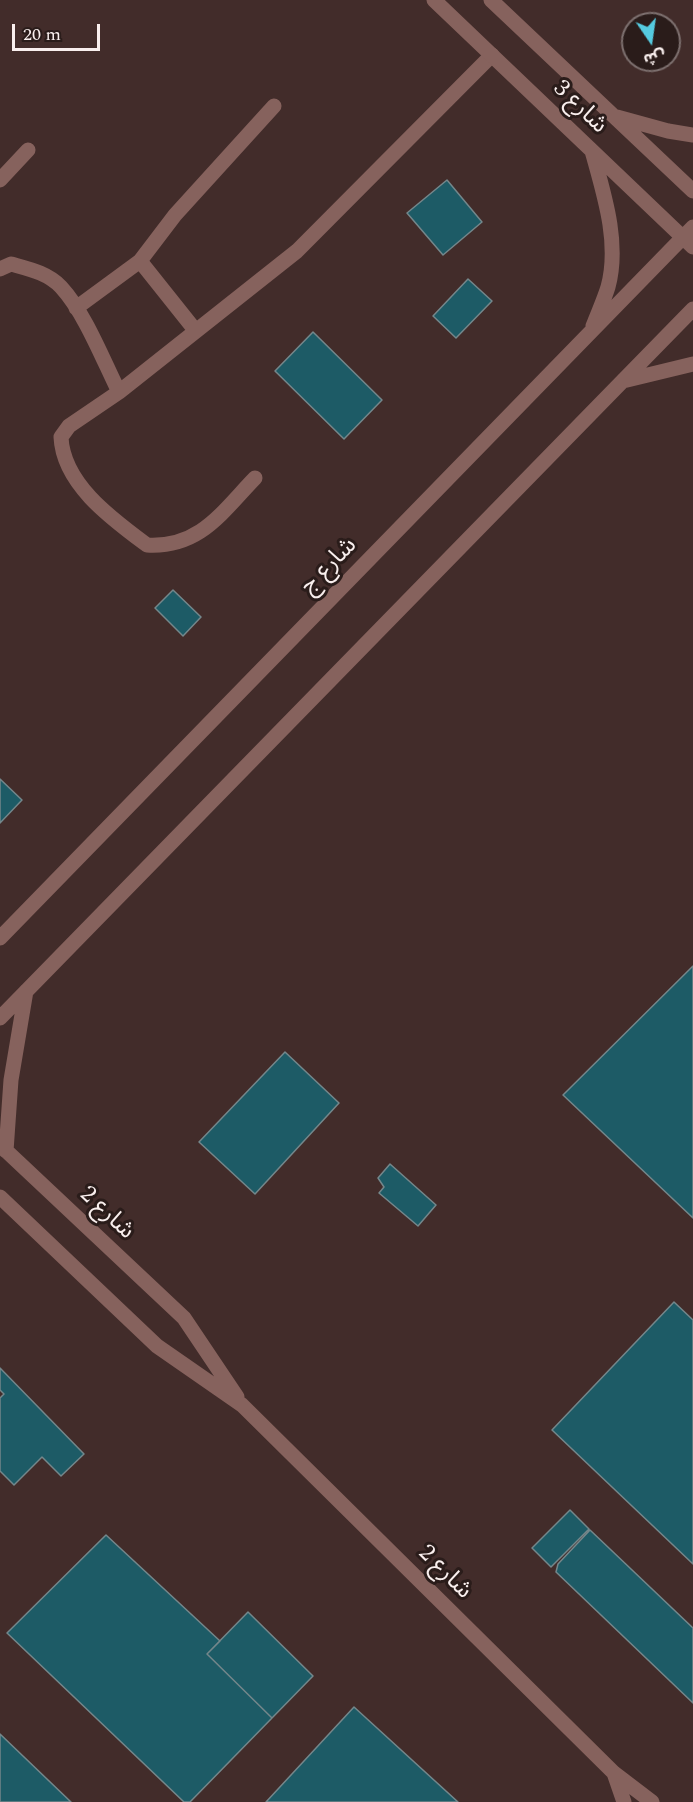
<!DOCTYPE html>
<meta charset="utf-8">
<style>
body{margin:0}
#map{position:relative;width:693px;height:1802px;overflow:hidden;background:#342624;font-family:Spectral,"Noto Sans Arabic",serif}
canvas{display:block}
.north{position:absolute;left:621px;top:12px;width:60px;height:60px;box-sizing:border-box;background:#2a1c1a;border:2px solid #7d706f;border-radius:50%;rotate:167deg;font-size:16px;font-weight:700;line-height:24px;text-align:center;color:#f9efee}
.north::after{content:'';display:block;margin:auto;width:21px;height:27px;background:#55cadf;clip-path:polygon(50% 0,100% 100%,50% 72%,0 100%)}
.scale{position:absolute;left:12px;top:24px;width:88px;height:27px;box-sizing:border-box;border:3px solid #f9efee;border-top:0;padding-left:8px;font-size:18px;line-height:21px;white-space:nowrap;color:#f9efee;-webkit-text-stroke:4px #2a1c1a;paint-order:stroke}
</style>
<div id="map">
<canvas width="693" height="1802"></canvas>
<div class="north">ش</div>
<div class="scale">20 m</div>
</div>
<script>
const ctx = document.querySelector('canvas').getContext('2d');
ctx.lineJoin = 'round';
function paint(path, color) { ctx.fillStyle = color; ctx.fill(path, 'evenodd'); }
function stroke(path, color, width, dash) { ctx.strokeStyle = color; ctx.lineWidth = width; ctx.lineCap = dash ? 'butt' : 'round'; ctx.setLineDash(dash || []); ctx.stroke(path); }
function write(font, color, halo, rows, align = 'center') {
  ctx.font = font + ' Spectral,"Noto Sans Arabic",serif'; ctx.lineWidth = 6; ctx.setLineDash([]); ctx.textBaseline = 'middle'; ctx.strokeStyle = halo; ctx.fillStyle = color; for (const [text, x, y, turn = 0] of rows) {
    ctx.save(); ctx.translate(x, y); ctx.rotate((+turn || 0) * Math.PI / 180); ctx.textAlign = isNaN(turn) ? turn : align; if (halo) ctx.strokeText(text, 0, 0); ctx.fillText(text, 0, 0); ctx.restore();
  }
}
paint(new Path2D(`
 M0 0H693V1802H0ZM633 24H669V60H633Z`), '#422c2a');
const building = new Path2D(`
 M447 180 482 222 443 255 407 213Z
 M468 279 492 301 456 338 433 316Z
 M313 332 382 400 344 439 275 371Z
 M173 590 201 617 183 636 155 608Z
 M0 779 22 800 0 823Z
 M693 966V1218L563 1095Z
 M285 1052 339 1103 255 1194 199 1142Z
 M390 1164 436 1205 418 1226 379 1193 384 1187 378 1178Z
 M674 1302 693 1320V1564L552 1430Z
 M0 1368 84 1454 61 1476 42 1457 14 1485 0 1471V1398L4 1394 0 1390Z
 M570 1510 589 1529 551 1567 532 1548Z
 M590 1530 693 1628V1703L556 1572 558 1564Z
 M106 1535 220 1641 207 1654 272 1718 190 1802H184L7 1633Z
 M248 1612 313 1676 272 1718 207 1654Z
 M354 1707 458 1802H266Z
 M0 1734 71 1802H0Z`);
paint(building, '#1d5b66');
stroke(building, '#74878b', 1.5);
stroke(new Path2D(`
 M0 180 28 150
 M140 261 195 330
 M0 269 11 264C29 269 48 273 61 287 85 313 103 360 119 392
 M76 308 140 261 175 215 274 106
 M255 478C222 512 200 548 147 545 112 519 63 484 61 437L69 426 119 392 297 251 492 55`), '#86625d', 15);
stroke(new Path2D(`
 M434 0 693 247
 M491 0 693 191
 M617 117 668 131 693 135
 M592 151C604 194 620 243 608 287 604 300 598 313 593 326
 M623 381 693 364
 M0 938 693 227
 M0 1018 693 309
 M0 1145 184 1318 237 1397
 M6 1151 11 1080 26 991
 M0 1197 157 1346 242 1405 614 1773 652 1802
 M614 1773 624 1802`), '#86625d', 15);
write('24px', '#f9efee', '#2a1c1a', [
 ["شارع 3",579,108,44],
 ["شارع ج",330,567,-46],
 ["شارع 2",106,1214,43],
 ["شارع 2",444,1573,45]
]);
</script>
